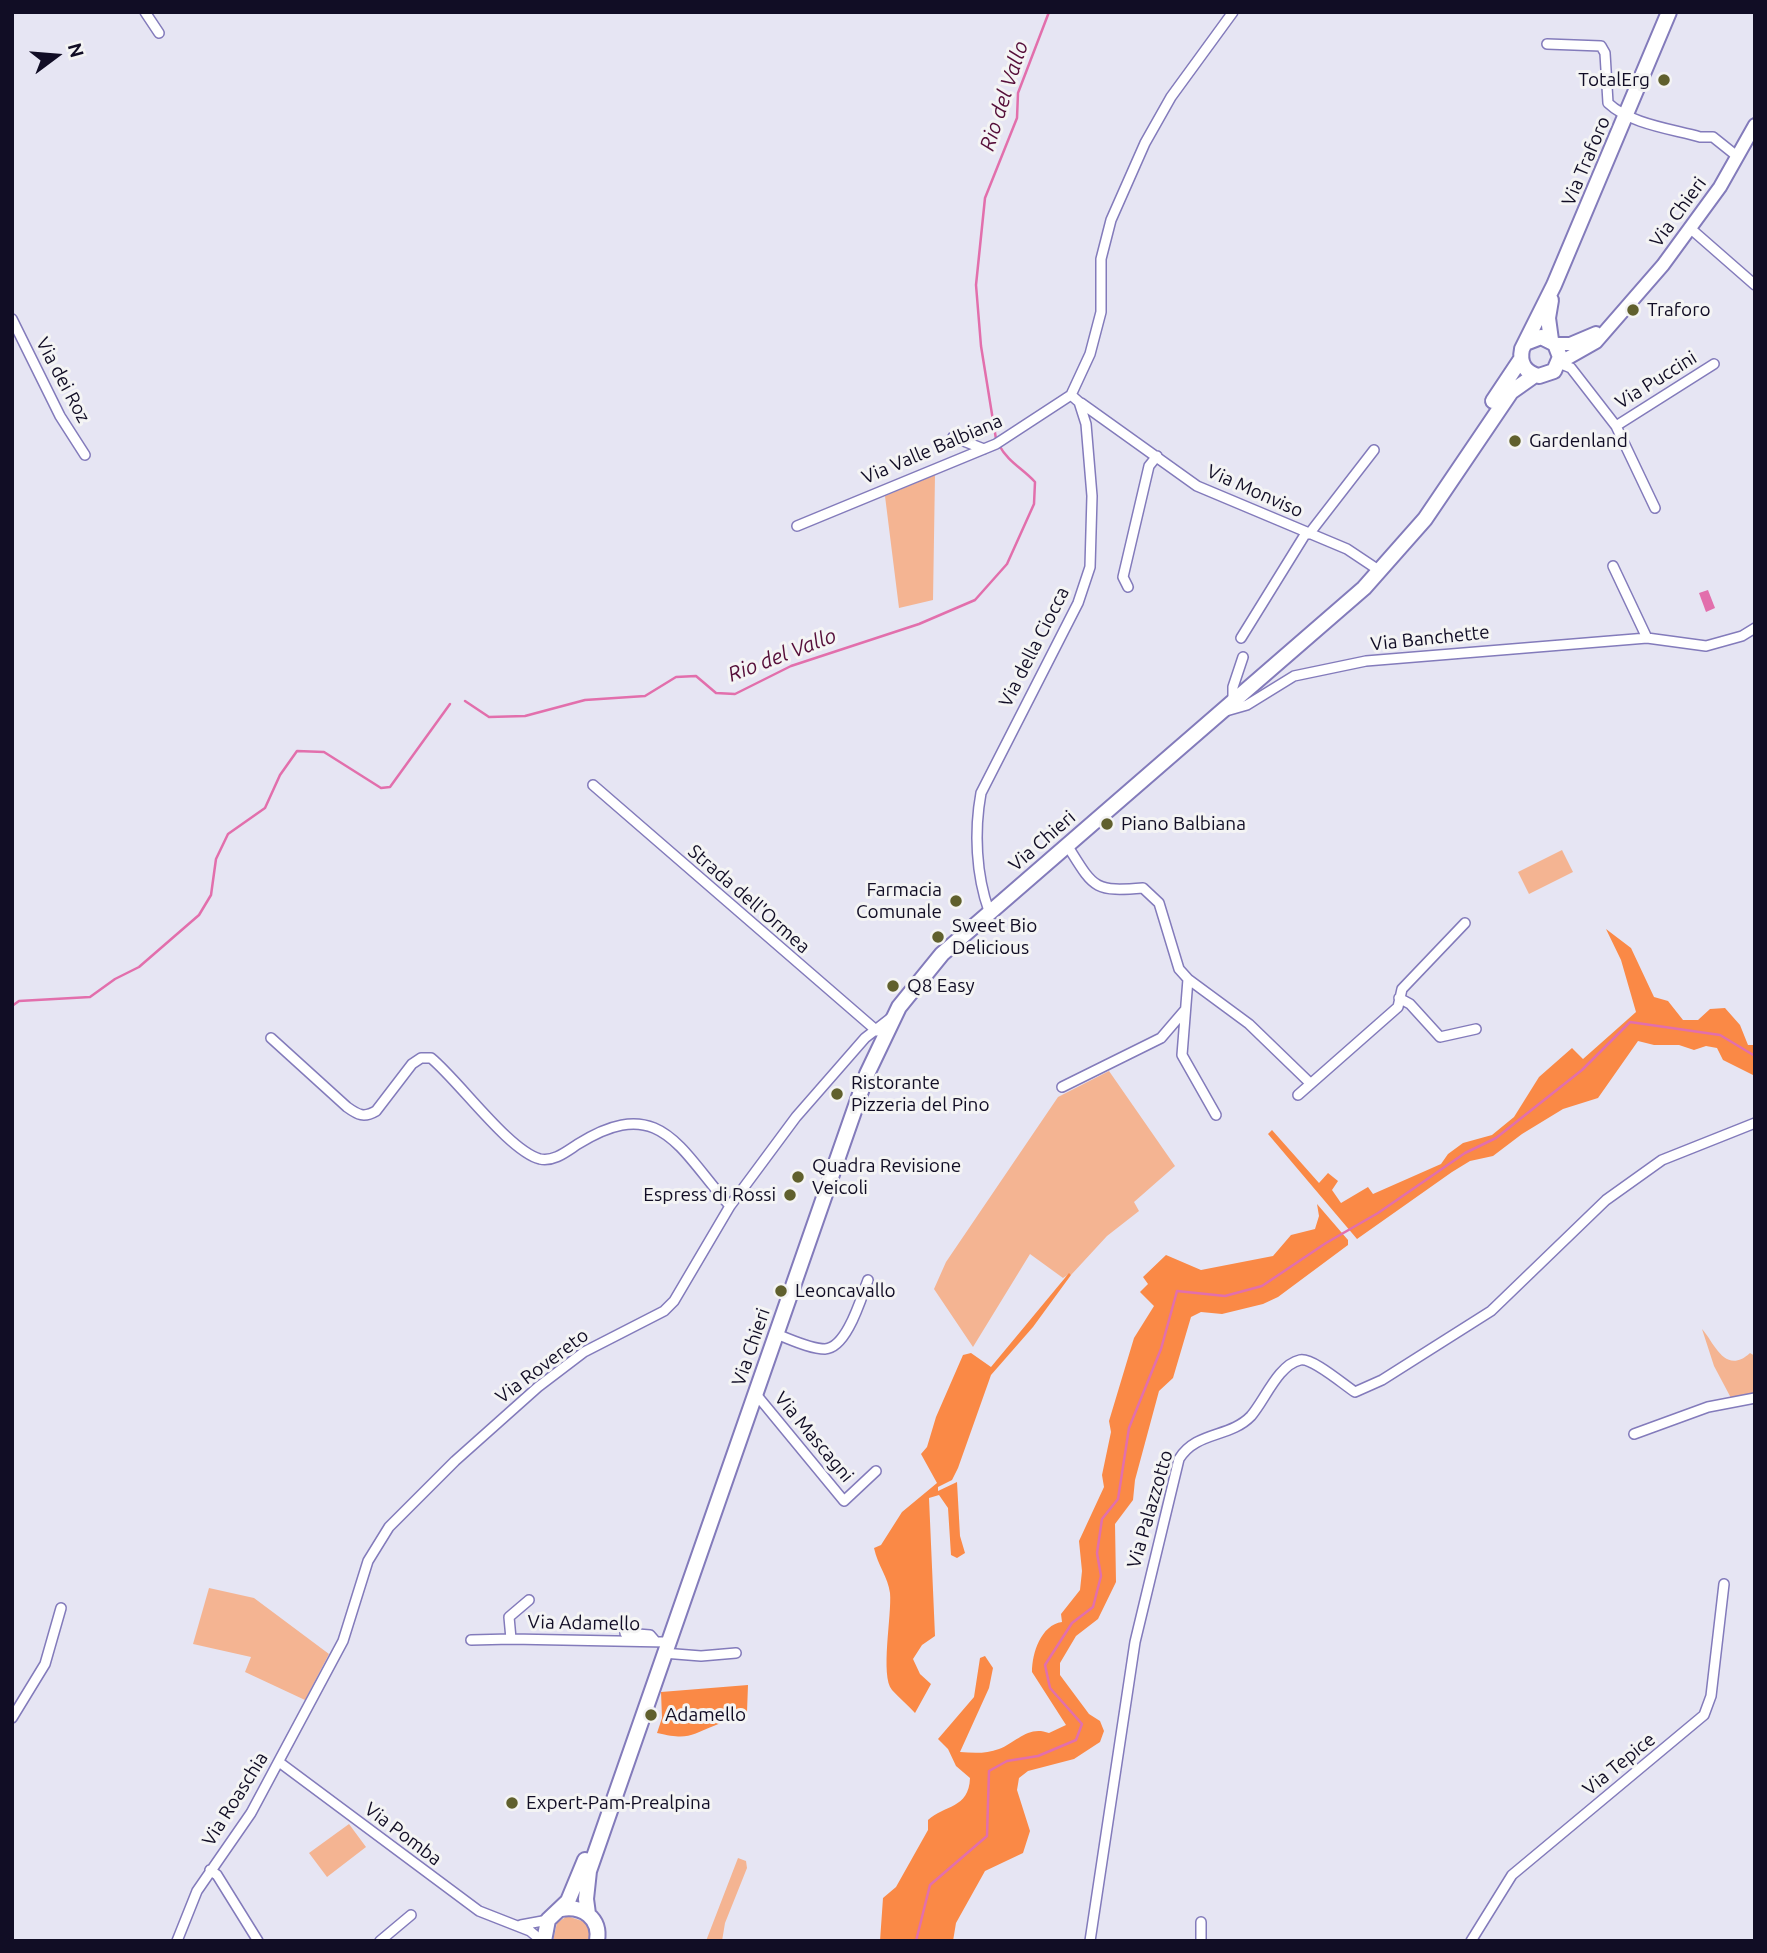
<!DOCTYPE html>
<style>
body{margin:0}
#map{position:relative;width:1767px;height:1953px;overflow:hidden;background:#e6e5f3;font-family:Ubuntu,sans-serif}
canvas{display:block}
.frame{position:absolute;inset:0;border:14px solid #110d25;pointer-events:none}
.north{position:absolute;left:21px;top:21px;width:70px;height:70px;-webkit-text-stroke:5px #f4f4f4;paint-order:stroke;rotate:74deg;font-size:19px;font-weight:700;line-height:28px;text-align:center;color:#110d25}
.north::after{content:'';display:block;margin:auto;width:24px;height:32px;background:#110d25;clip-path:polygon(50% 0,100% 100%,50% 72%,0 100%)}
</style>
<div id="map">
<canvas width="1767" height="1953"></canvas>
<div class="frame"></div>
<div class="north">N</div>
</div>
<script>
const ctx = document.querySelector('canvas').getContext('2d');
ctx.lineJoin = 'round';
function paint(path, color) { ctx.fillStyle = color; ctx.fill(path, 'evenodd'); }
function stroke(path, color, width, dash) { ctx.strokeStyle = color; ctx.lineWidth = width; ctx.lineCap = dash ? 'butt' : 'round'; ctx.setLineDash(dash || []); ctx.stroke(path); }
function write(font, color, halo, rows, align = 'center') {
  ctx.font = font + ' Ubuntu,sans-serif'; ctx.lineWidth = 6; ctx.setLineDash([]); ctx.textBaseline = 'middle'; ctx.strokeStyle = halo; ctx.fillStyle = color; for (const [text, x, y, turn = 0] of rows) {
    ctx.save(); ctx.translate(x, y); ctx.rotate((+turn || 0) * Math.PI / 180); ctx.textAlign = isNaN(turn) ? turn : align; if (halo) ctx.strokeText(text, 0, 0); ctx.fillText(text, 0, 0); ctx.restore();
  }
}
paint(new Path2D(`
 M935 475 933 600 899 608 885 496Z
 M1562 850 1573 872 1529 894 1518 872Z
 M1109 1071 1175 1166 1134 1202 1139 1211 1107 1236 1071 1275 1069 1274 1063 1278 1030 1254 973 1347 934 1289 946 1262 1058 1097Z
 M1702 1329C1714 1342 1725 1376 1750 1353L1755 1356V1393L1731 1398 1714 1366Z
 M209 1588 254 1598 329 1654 305 1700 245 1672 251 1657 193 1644Z
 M349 1824 366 1847 327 1877 309 1853Z
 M738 1858 746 1861 747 1868 725 1923 722 1941H706Z
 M567 1916 585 1922 590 1933 589 1941H553L557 1923Z`), '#f4b492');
paint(new Path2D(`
 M1606 929 1631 948 1654 997 1668 1001 1683 1020H1698L1710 1009 1725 1008 1740 1025 1748 1045H1755V1076L1723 1060 1717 1048 1706 1046 1694 1050 1679 1045H1654L1638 1041 1598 1098 1563 1109 1522 1134 1493 1156 1470 1161 1452 1172 1357 1239 1268 1134 1272 1130 1319 1183 1328 1173 1338 1181 1332 1190 1341 1203 1368 1187 1373 1194 1441 1164 1448 1154 1463 1143 1492 1135 1514 1117 1539 1077 1572 1048 1583 1059 1636 1012 1621 960Z
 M1317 1204 1348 1240V1245L1278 1297 1263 1304 1222 1314 1201 1312 1191 1317 1173 1378 1159 1391 1135 1480 1133 1500 1115 1524 1116 1582 1098 1619 1076 1636 1060 1663V1675L1089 1714 1100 1721 1104 1731 1100 1742 1074 1759 1028 1771 1019 1778 1017 1790 1030 1831 1023 1853 985 1871 956 1923 953 1941H880L883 1898 896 1887 928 1830V1820C944 1805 969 1809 970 1778L956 1766 948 1749 938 1739 974 1697 980 1658 985 1656 993 1668 989 1688 960 1752C973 1753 986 1754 999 1749 1017 1742 1028 1725 1049 1733L1066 1725 1032 1672C1032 1653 1041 1625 1062 1622L1061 1614 1080 1590 1082 1571 1079 1541 1104 1487 1102 1475 1111 1432 1109 1421 1134 1338 1154 1306 1140 1292 1148 1284 1143 1277 1166 1255 1201 1270 1273 1256 1291 1235 1315 1229 1319 1216Z
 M1069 1273 1071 1275 1033 1327 991 1375 958 1468 952 1480 938 1487V1491L957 1482 960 1536 965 1553 957 1558 951 1555 948 1508 939 1495 929 1498 935 1636 922 1645 913 1659 920 1674 931 1684 915 1713C908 1705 899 1698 892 1690 880 1676 892 1615 890 1593 888 1577 878 1566 874 1548L881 1545 902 1512 937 1483 921 1454 927 1447 936 1417 963 1355 971 1353 991 1367Z
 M748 1685 747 1712C736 1720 728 1720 716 1725 689 1736 688 1740 657 1733L662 1718 661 1692Z`), '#fa8946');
paint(new Path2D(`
 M1708 590 1715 608 1706 612 1699 593Z`), '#e26fac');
stroke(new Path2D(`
 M996 439 981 346 976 285 985 198 1017 118 1018 93 1049 12
 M465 701 489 717 525 716 585 700 645 696 676 677 696 676 716 693 735 694 791 666 919 624 975 600 1007 564 1034 504 1035 482C1022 468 1008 462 999 445
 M12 1006 19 1001 90 997 115 979 139 967 199 915 211 895 216 859 228 834 265 808 280 775 297 751 324 752 381 788 390 787 450 704
 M916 1941 930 1885 987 1836 989 1771 1007 1761 1038 1756 1076 1740 1082 1724 1050 1688 1045 1665 1072 1623 1093 1607 1101 1576 1097 1553 1102 1519 1118 1499 1129 1428 1161 1349 1177 1291 1225 1296 1262 1286 1326 1243 1378 1213 1465 1153 1496 1138 1582 1070 1630 1022 1720 1035 1755 1056`), '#e26fac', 2.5);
const street = new Path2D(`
 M145 12 159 33
 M1547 44 1601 46 1605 53 1608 103C1630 124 1672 129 1700 137H1713L1738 157
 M1691 229 1755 285
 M12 319 60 416 85 455
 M1559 363 1571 368 1616 426 1655 508
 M1081 403 1197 486 1347 549 1380 571
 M1616 426 1714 364
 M953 437 984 449
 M797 526 996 444 1071 395 1090 354 1101 312V259L1111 220 1145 143 1171 97 1233 12
 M1309 534 1374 450
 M1613 566 1647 638
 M1128 587 1123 577 1149 466 1157 456
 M1241 638 1306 533
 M1233 703V687L1243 657
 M1226 711 1247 705 1294 676 1366 661 1647 638 1706 646 1742 636 1755 628
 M593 785 877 1031
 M1067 845C1094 888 1093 892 1143 888L1159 903 1179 969 1188 979 1182 1055 1216 1115
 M989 911C976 875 974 831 981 793L1078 603 1090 567 1092 496 1086 424 1079 402 1071 395
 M1188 979 1249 1024 1310 1083
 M1399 998 1410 1004 1440 1037 1476 1029
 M271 1038 347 1107C358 1115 364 1118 376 1111L412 1064 421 1058H431C459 1081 509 1151 540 1159 554 1162 567 1151 578 1144 661 1092 680 1151 730 1206
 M1062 1087 1161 1038 1185 1010
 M1298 1095 1398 1007 1402 989 1465 923
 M776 1334C790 1339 810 1349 825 1349 847 1348 861 1298 868 1280
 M755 1393 844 1501 876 1471
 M1634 1434 1708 1407 1755 1398
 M529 1600 509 1617 511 1639 667 1642
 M625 1633 650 1635 656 1642
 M471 1640 511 1639
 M663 1653 701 1656 736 1653
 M12 1718 45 1664 61 1608
 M279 1762 479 1911 530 1931 542 1941
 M210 1870 217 1875 258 1941
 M521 1925 548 1920
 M177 1941 197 1891 251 1813 343 1641 368 1561 389 1527 455 1461 538 1387 584 1352 664 1311 674 1301 730 1206 796 1117 865 1038 892 1017
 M380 1941 411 1915
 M1090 1941 1135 1642 1179 1459C1196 1431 1230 1438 1251 1416 1265 1400 1278 1365 1300 1360 1312 1357 1344 1385 1355 1392L1382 1380 1491 1311 1606 1200 1662 1160 1755 1123
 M1201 1941V1922
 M1471 1941 1512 1875 1704 1715 1711 1696 1724 1584`);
const secondary = new Path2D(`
 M1555 344H1570L1596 333
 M1559 363 1596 342 1663 265 1720 187 1755 125`);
const primary = new Path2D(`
 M1551 300 1548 318 1551 340
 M1528 342 1541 337 1555 344 1560 357 1554 371 1539 376C1525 373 1519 363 1522 349L1554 285 1669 12
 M1493 401 1521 359
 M561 1909C582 1905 601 1918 597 1941
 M588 1914 586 1899 589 1871 867 1074 899 1007 942 954 1364 588 1425 519 1511 392 1535 375
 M544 1941 548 1920 568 1901 585 1860`);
stroke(street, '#837bbb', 12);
stroke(secondary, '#837bbb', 16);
stroke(primary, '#837bbb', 18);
stroke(street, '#fff', 9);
stroke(secondary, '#fff', 12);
stroke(primary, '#fff', 14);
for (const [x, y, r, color] of [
 [1664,80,7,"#60602d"],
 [1633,310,7,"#60602d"],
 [1515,441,7,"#60602d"],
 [1107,824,7,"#60602d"],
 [956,901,7,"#60602d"],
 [938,937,7,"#60602d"],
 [893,986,7,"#60602d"],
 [837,1094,7,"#60602d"],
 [798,1177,7,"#60602d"],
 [790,1195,7,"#60602d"],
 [781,1291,7,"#60602d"],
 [651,1715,7,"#60602d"],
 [512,1803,7,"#60602d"]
]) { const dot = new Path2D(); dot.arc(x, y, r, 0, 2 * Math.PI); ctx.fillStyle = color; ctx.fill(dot); stroke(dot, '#f4f4f4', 2.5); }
write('19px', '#110d25', '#f4f4f4', [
 ["TotalErg",1650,80,"right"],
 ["Traforo",1647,310],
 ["Gardenland",1529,441],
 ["Piano Balbiana",1121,824],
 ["Farmacia",942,890,"right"],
 ["Comunale",942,912,"right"],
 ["Sweet Bio",952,926],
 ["Delicious",952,948],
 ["Q8 Easy",907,986],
 ["Ristorante",851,1083],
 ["Pizzeria del Pino",851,1105],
 ["Quadra Revisione",812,1166],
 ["Veicoli",812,1188],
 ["Espress di Rossi",776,1195,"right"],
 ["Leoncavallo",795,1291],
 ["Adamello",665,1715],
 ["Expert-Pam-Prealpina",526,1803]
], 'left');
write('19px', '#110d25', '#f4f4f4', [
 ["Via Traforo",1586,161,-67],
 ["Via Chieri",1678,212,-54],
 ["Via dei Roz",63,380,62],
 ["Via Puccini",1656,380,-32],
 ["Via Valle Balbiana",932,449,-23],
 ["Via Monviso",1255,491,24],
 ["Via Banchette",1430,638,-6],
 ["Via della Ciocca",1034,647,-63],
 ["Via Chieri",1042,841,-41],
 ["Strada dell'Ormea",749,899,41],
 ["Via Chieri",751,1347,-71],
 ["Via Rovereto",542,1366,-37],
 ["Via Mascagni",814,1437,50],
 ["Via Palazzotto",1150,1509,-74],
 ["Via Adamello",584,1623,1],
 ["Via Tepice",1619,1764,-39],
 ["Via Roaschia",235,1799,-58],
 ["Via Pomba",403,1834,37]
]);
write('italic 21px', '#560e39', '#f4f4f4', [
 ["Rio del Vallo",1004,96,-72],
 ["Rio del Vallo",782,655,-21]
]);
</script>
